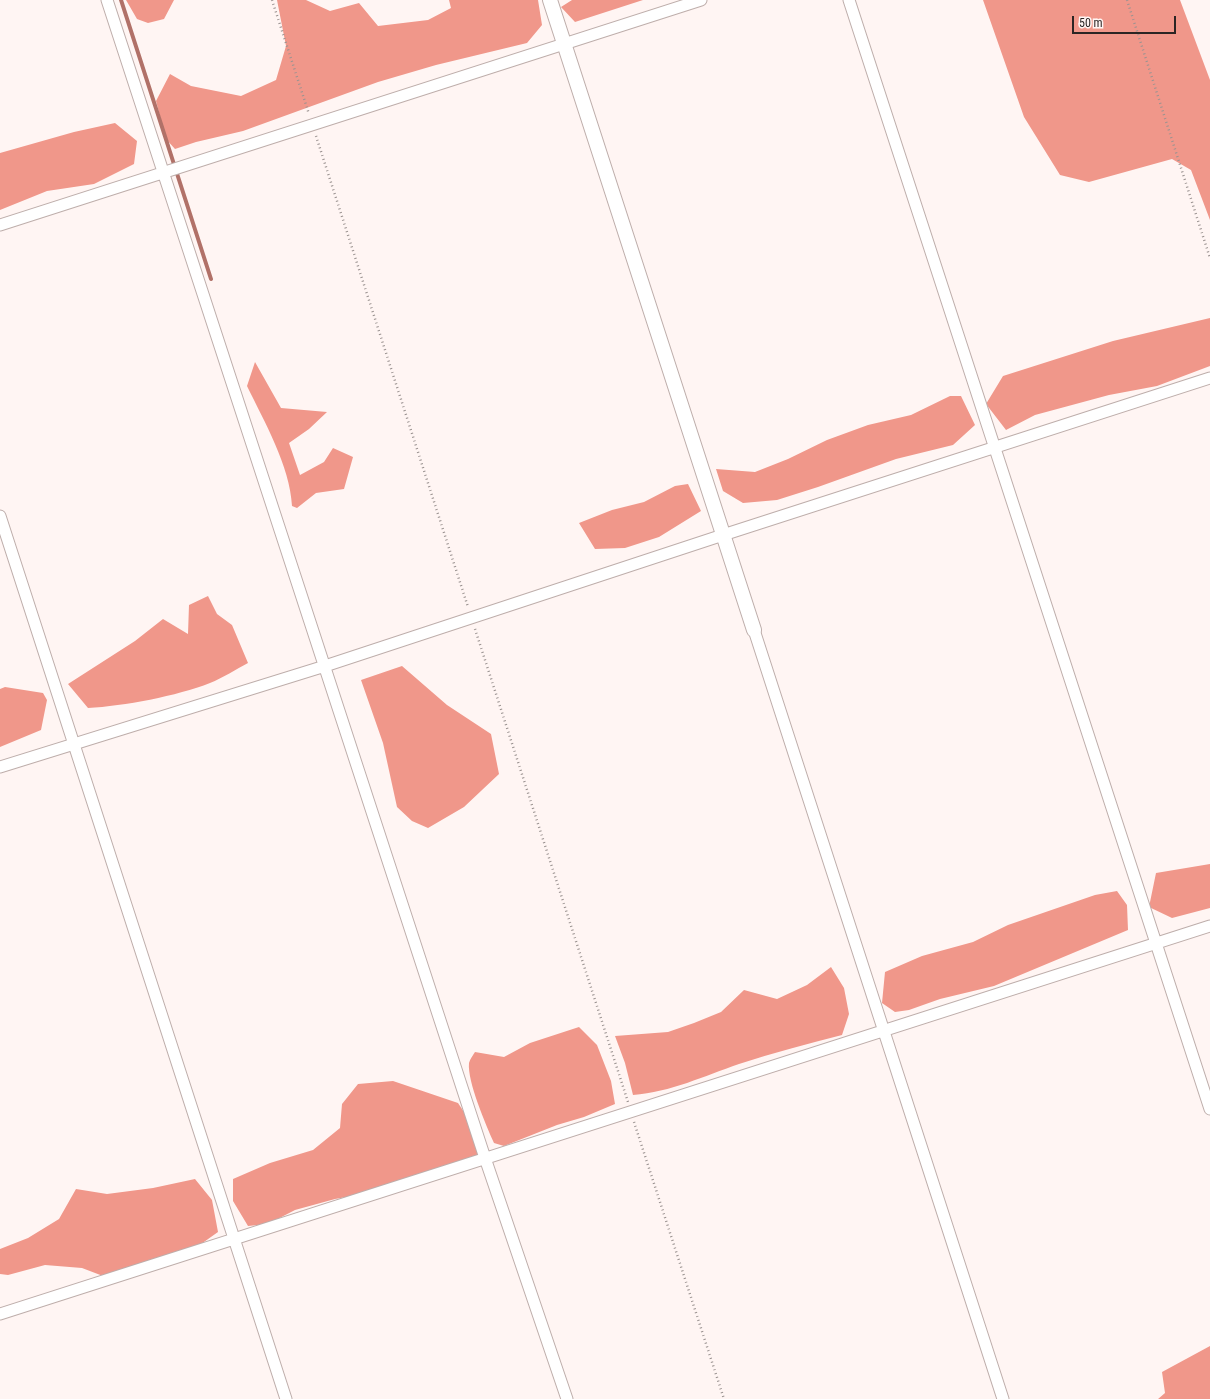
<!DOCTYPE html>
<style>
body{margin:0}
#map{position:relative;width:1210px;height:1399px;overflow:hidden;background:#fff5f3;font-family:"Roboto Condensed",sans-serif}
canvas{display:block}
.scale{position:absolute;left:1072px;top:16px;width:104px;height:18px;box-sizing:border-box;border:2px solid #2b2524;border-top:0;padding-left:5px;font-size:12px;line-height:14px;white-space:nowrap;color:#2b2524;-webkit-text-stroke:3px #fff5f3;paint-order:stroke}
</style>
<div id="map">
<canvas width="1210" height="1399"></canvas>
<div class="scale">50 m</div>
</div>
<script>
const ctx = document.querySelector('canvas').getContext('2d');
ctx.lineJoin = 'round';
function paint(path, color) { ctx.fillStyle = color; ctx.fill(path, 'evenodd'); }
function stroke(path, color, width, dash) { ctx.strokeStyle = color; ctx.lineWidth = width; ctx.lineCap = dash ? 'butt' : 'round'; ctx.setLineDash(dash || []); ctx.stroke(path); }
paint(new Path2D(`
 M126 0H174L164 19 148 23 137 19Z
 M277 0H306L330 11 359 3 378 26 428 20 451 8 449 0H538L542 25 527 43 436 65 378 82 243 131 196 142 175 149 166 139 156 101 170 74 191 86 241 96 276 80 286 46Z
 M572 0H643L575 22 561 7Z
 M983 0H1180L1210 80V220L1191 170 1172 159 1089 182 1060 175 1024 117Z
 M115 123 137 141 134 164 94 184 47 191 0 210V153L74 132Z
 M1210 318V366L1157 386 1109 395 1035 415 1006 430 986 404 1003 376 1113 341Z
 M255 362 281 408 327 412 309 429 289 443 300 475 324 462 333 448 353 457 344 489 316 493 297 508 292 506C290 466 264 421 247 386Z
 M950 396H961L975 425 953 445 896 459 818 487 777 500 743 503 723 491 716 469 755 472 788 459 827 440 868 425 911 415Z
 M688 484 701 511 659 537 625 548 595 549 579 523 612 510 644 502 675 486Z
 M208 596 217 614 232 625 248 663C236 669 223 678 210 683 177 696 124 706 88 708L68 684 135 641 163 619 188 634 189 605Z
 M402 666 447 705 491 734 499 774 464 807 428 828 412 821 397 807 383 743 361 680Z
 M5 687 43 693 47 700 41 730 0 747V689Z
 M1210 864V908L1172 918 1149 907 1156 873Z
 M1117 891 1127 905 1128 930 994 986 940 999 909 1010 895 1012 882 1003 885 972 922 956 973 942 1008 925 1095 895Z
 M831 967 844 988 849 1014 842 1035C807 1044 773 1053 739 1064 704 1076 671 1092 633 1095L625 1063 615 1036 668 1032 694 1023 721 1012 744 990 777 999 807 985Z
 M579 1027 597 1045 611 1081 615 1104 584 1117 557 1125 504 1146 494 1143C486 1125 467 1081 469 1063 470 1059 473 1055 475 1052L504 1057 530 1043Z
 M393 1081 458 1103 470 1121 479 1156 386 1190 335 1199 295 1210 268 1224 248 1226 233 1201V1179L270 1163 313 1150 340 1128 342 1104 358 1084Z
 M195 1179 212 1200 218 1232 194 1249 103 1276 82 1268 45 1265 8 1275 0 1274V1249L28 1238 59 1219 76 1189 107 1194 153 1188Z
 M1210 1346V1399H1158L1165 1393 1162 1372Z`), '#f0978a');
stroke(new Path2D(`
 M121 0 211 279`), '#b17168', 4);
const minor = new Path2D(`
 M107 0 485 1158 567 1399
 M849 0 1210 1109
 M0 225 701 0
 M0 516 286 1399
 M754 630 1003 1399
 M0 767 325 666 723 535 1210 378
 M0 1314 1210 926`);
const tertiary = new Path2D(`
 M550 0 754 630`);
stroke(minor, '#beaeab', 13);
stroke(tertiary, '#beaeab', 16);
stroke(new Path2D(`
 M272 0 309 114
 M1127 0 1210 258
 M316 136 468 607
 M475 629 628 1102
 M634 1122 724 1399`), '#9b9391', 2.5, [1, 3]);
stroke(minor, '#fff', 11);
stroke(tertiary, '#fff', 14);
</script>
